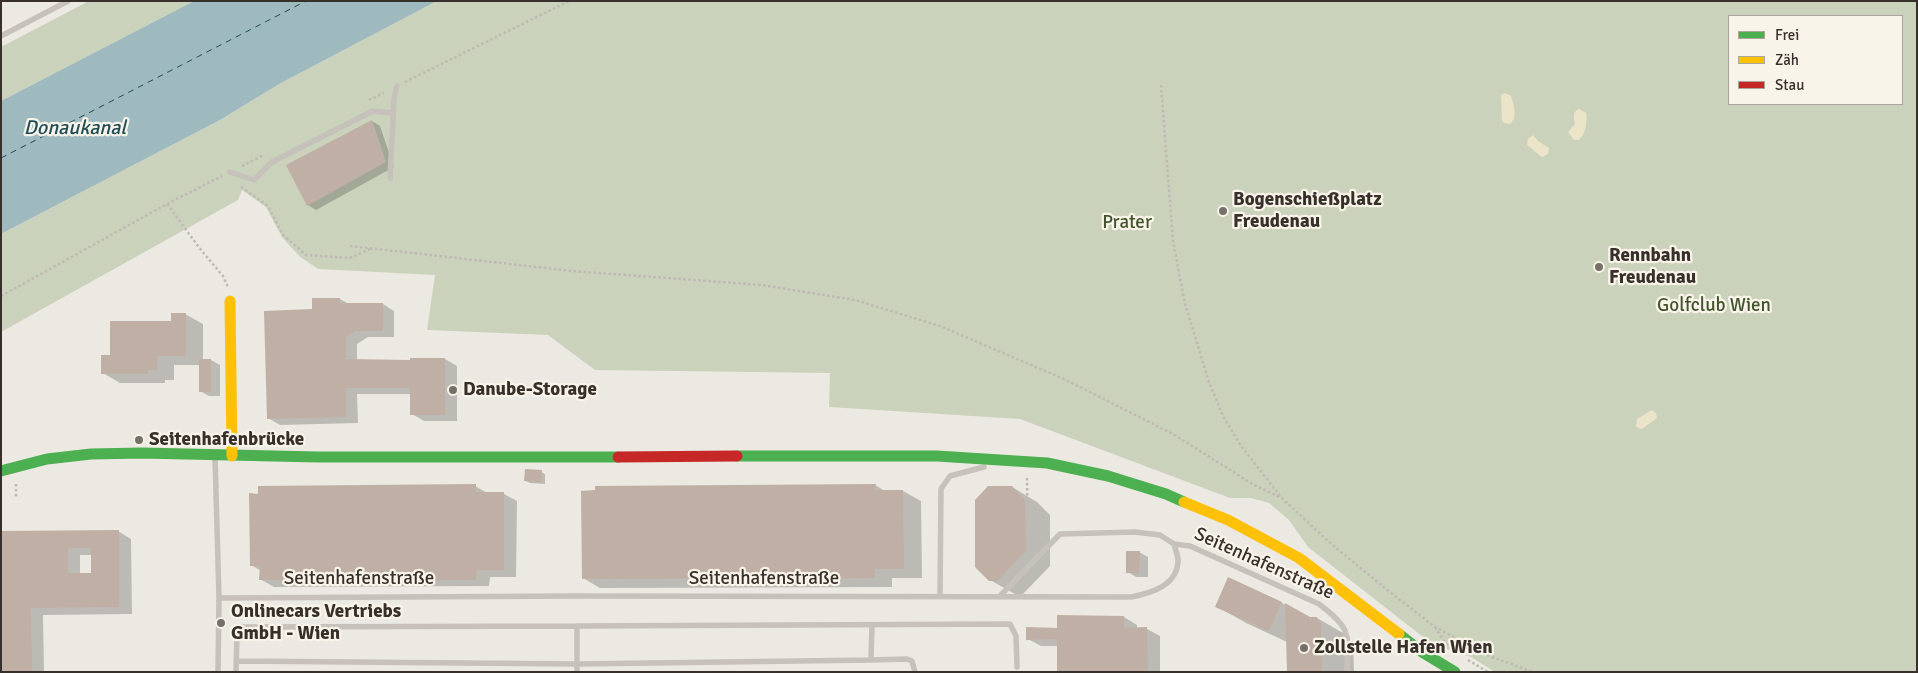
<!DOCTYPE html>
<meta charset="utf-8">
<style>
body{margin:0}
#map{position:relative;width:1918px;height:673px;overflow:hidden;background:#ece9e2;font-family:Signika,sans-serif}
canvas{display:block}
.frame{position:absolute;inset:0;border:2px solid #372f29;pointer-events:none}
.legend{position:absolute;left:1728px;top:15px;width:175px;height:90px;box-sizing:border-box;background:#f9f4e9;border:1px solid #aba59c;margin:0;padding:6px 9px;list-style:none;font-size:15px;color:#372f29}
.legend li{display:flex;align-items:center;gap:10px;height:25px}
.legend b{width:25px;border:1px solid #aba59c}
</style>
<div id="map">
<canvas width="1918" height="673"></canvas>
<div class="frame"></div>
<ul class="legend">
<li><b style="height:6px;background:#4caf50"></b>Frei</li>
<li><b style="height:6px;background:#ffc107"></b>Zäh</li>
<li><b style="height:6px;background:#c62828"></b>Stau</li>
</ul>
</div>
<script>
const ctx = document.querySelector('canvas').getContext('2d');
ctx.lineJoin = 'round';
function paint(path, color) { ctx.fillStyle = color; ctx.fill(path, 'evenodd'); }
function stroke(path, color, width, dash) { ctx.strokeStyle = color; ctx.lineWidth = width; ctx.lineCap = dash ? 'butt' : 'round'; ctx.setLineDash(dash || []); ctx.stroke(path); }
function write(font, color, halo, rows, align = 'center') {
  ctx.font = font + ' Signika,sans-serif'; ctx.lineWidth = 4.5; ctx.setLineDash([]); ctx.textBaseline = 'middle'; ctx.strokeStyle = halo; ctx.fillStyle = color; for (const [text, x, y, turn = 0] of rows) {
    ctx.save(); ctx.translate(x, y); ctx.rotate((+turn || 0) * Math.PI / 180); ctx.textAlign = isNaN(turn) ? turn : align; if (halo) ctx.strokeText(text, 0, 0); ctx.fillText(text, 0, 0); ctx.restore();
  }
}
paint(new Path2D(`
 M89 1H194L1 101V47Z
 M437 1H1917V672H1495L1471 657 1432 644 1308 547 1289 520 1269 503 1251 498H1230L1020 419 829 407 830 373 595 370 548 335 427 330 435 275 318 269 299 256 282 237 266 207 242 190 238 200 1 332V234L220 120 281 83ZM1729 16H1902V104H1729Z`), '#cbd2bc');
paint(new Path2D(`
 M1505 93 1511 96C1514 106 1518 117 1510 124L1504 123 1502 120 1501 95Z
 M1579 109 1586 113C1588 120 1585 136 1579 140H1574L1568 132 1575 124C1574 117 1572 112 1579 109Z
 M1533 135 1538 141 1549 148 1548 154 1542 157 1527 145 1528 139Z
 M1652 410 1656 413 1657 418 1642 429 1636 427 1637 419Z`), '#ece4c9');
paint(new Path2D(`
 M194 1H437L281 83 220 120 1 234V101Z`), '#9ebabe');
paint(new Path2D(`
 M372 121 380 126 394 167 316 210 308 205Z
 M340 299 349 304H383L394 311V337H368L357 344V361H411L445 359 457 366V421H424L412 414V394H357L358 423 280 425 268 418 313 311Z
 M185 314 203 324V360H211L220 365V396H209L200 391 201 365H174V380H165V383H120L103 373 111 356Z
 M541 472 545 474V484L530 483 526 481Z
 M875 485 885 491H903L921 501 922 578H892V587L600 588 583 578Z
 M475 486 489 494H504L517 501 516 577H490L489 586 274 587 260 579 261 571 251 565Z
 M1012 487 1037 502 1050 515V566L1022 595 1015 594 990 580Z
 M118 531 131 539 132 614 43 615 44 672H1V533ZM80 555H92V574H80Z
 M1139 552 1148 557V577H1136L1128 572Z
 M1229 579 1282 603 1310 618H1317L1350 637V641L1353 643 1354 672H1288L1287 642 1246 623 1216 606Z
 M1124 617 1137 625V629H1147L1160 636V672H1058V646H1041L1028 639 1058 629Z`), '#0003');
stroke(new Path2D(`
 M1 158 306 1`), '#1f4d57', 1, [6, 5]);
paint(new Path2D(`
 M372 120 386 162 307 206 286 165Z
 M312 298H340V303H383V331H356L346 337V359L410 360V358H445V415H410V388H346V417L267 419 264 311 312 309Z
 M171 313H186V356H157V370H148V374H101V355H110V321H171Z
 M199 359H211V392H199Z
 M525 469 542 470 541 482 524 481Z
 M476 484V492H504V570H477L476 580H259L260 566H250L249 493 258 494V486Z
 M876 484 875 490H903L904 569H875V578L582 579 581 491 595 490V486Z
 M988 486H1012L1025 500 1026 551 997 581H989L975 567V500Z
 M119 530V607L31 608 32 672H1V531ZM68 548H91V573H68Z
 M1126 551H1140L1139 573H1126Z
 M1228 577 1282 602 1269 631 1215 607Z
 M1285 603 1310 617H1317L1318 621 1321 622 1322 672H1287Z
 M1057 615 1124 616V628L1147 627 1148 672H1057V639L1026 640V627L1057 628Z`), '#bfafa4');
stroke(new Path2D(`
 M405 82 569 1
 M1161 85 1173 241 1185 304 1209 382 1223 416 1241 446 1281 497
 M369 100 384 93
 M242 166 262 156
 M241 187 268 206 283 235 306 255 350 258 370 249
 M167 204 201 250 223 276 228 287
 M350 246 572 271 762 285 855 300 940 326 1064 379 1173 434 1254 485 1282 498 1329 542 1386 589 1435 627 1492 657 1533 672
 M1 296 167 204 222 176
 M1027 478 1028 553
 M16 484V497
 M1435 627 1445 643 1455 651
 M1468 660 1488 672`), '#beb9b3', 2.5, [2.5, 2.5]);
stroke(new Path2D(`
 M1 36 68 1
 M230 172 254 180 272 162 373 111 393 113
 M390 178 394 99 397 86
 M215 457 219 598 575 596 1131 597C1152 593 1178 585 1178 560 1178 555 1175 549 1174 544L1190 546 1319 604C1352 629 1348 633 1347 672
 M940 596 941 489 950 476 984 467
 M1000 596 1060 534 1135 532 1160 535 1174 544
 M872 625 871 660 907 659 912 661 915 672
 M236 661 577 664 871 660
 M218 672 219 598
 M236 672 237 634 241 627 577 626
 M577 672V626L1010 624 1016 636 1017 667`), '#c6c1ba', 5.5);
stroke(new Path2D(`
 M737 456H937L1047 463 1108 476 1166 494 1184 502
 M1 471 47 459 91 454 142 453 318 457H618
 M1399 634 1422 652 1455 672`), '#4caf50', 11);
stroke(new Path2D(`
 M230 301 232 456
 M1184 502 1228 520 1299 558 1399 634`), '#ffc107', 11);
stroke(new Path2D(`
 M618 457 737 456`), '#c62828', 11);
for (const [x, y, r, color] of [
 [1223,211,5,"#76706a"],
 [1599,267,5,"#76706a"],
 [453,390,5,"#76706a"],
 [139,440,5,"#76706a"],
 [221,623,5,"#76706a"],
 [1304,648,5,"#76706a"]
]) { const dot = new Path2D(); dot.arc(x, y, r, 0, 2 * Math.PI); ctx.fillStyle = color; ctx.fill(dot); stroke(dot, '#f9f4e9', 2); }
write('bold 19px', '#372f29', '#f9f4e9', [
 ["Bogenschießplatz",1233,200],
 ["Freudenau",1233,222],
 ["Rennbahn",1609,256],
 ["Freudenau",1609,278],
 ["Danube-Storage",463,390],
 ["Seitenhafenbrücke",149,440],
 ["Onlinecars Vertriebs",231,612],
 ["GmbH - Wien",231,634],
 ["Zollstelle Hafen Wien",1314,648]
], 'left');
write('19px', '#41542d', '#f9f4e9', [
 ["Prater",1127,223],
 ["Golfclub Wien",1714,306]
]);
write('19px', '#372f29', '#f9f4e9', [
 ["Seitenhafenstraße",1264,564,24],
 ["Seitenhafenstraße",359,579],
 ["Seitenhafenstraße",764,579]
]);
write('italic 20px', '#1f4d57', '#f9f4e9', [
 ["Donaukanal",75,129]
]);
</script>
